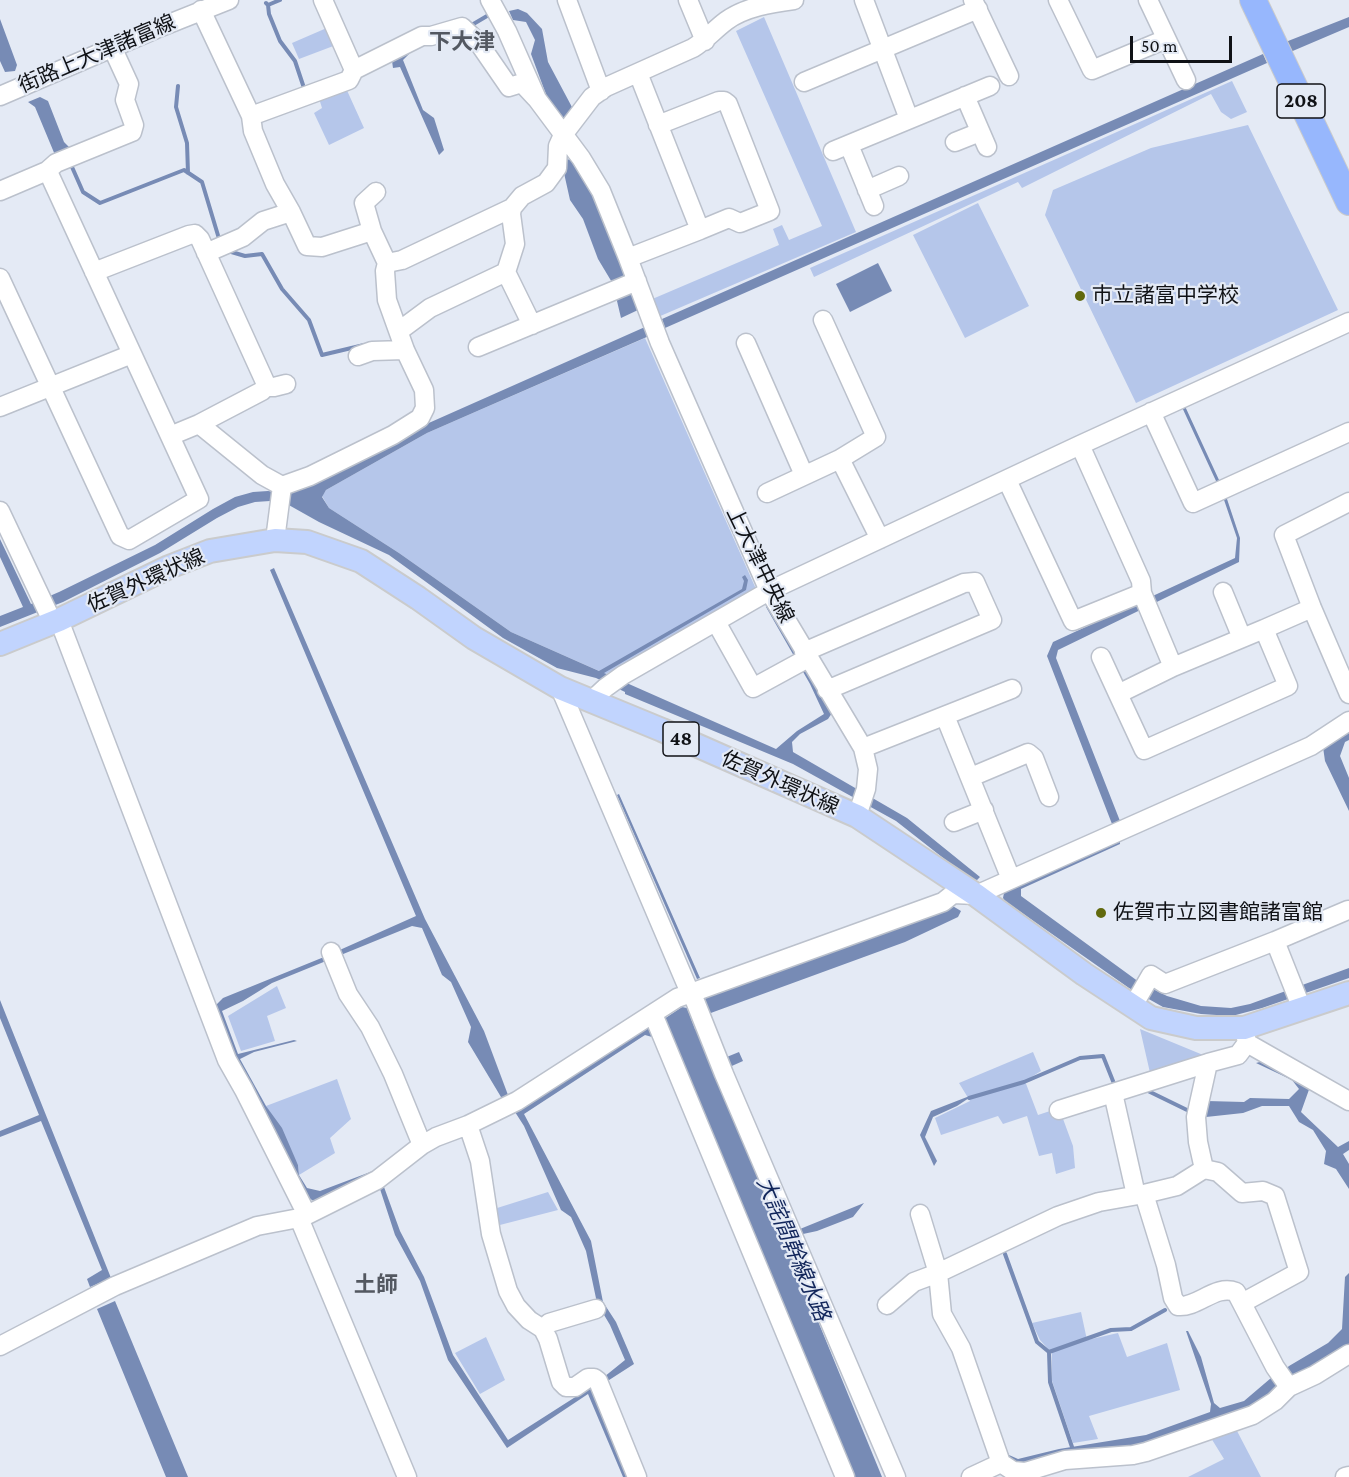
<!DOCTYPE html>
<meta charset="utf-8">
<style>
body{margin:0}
#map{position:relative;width:1349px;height:1477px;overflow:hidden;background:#e4eaf5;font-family:"Crimson Pro",serif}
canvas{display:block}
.scale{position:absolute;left:1130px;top:36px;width:102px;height:27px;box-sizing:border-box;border:3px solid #101216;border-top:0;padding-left:8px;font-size:18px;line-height:21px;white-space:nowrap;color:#101216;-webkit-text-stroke:4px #e4eaf5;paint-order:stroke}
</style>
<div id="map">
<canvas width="1349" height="1477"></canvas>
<div class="scale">50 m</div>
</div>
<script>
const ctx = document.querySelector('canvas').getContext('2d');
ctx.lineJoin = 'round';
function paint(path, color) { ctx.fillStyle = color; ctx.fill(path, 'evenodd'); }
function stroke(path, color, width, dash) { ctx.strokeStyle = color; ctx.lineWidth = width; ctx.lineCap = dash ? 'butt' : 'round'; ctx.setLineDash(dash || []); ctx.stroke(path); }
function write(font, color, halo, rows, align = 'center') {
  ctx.font = font + ' "Crimson Pro","Noto Sans JP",serif'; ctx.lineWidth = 4.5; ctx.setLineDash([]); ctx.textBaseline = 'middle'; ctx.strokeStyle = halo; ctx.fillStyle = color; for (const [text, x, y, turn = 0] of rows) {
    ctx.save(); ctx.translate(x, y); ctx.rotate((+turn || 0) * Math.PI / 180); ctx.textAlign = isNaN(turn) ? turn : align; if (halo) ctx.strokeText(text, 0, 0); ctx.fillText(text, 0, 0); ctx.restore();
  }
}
paint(new Path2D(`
 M764 17 856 232 658 317 650 300 779 245 773 229 782 225 789 240 822 226 736 31Z
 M329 27 336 45 299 59 292 43Z
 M1232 81 1247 112 1231 119 1221 112 1211 94 1022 188 1018 182 814 277 810 268Z
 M345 86 364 128 329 145 314 113 322 108 318 95Z
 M1248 125 1338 310 1136 403 1045 215 1053 190 1151 148Z
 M978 203 1029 306 965 338 913 235Z
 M645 338 756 589 606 674 511 632 399 553 329 508 322 496 326 490 427 433Z
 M277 986 286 1008 267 1016 275 1041 241 1051 228 1016Z
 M1140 1029 1208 1057 1151 1077Z
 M1033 1052 1041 1071 1025 1081 1038 1115 1059 1108 1073 1146 1075 1168 1056 1174 1052 1153 1039 1156 1027 1116 1003 1124 998 1116 941 1135 935 1118 970 1101 959 1083Z
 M337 1079 351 1119 330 1138 335 1153 299 1175 298 1165 266 1106Z
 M548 1192 558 1210 496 1226 494 1209Z
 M1081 1312 1087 1340 1118 1333 1127 1357 1167 1343 1180 1390 1089 1416 1098 1439 1073 1443 1052 1381V1353L1040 1340 1032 1323Z
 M486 1337 505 1380 480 1394 455 1353Z
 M1236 1429 1261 1477H1188L1224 1459 1211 1438Z`), '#b5c6ea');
paint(new Path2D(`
 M518 9 527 13 542 29 548 62 573 109 566 117 561 118 547 97 531 54 535 40 526 22 513 20 509 11Z
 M1349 17V27L1288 53 1283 43Z
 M0 19 17 65 15 71 5 72 0 61Z
 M412 51 403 60 423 110 434 118 444 150 439 155 400 67 393 68 392 61Z
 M1263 54 1267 63 665 328 662 319Z
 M40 97 48 101 64 142 71 149 55 155 35 107 28 102Z
 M565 159 572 160 596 196 638 310 621 318 613 284 598 259 583 219 570 200 564 173Z
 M878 263 892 291 850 312 836 284Z
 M645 327 649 336 427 433 326 490 322 497 329 508 399 553 511 632 599 671 742 589 744 581 742 577 745 575 748 580 746 590 604 673 776 749 797 731 824 714 810 684 766 607 769 605 832 713 828 719 800 734 792 742 793 752 907 818 980 877 977 880 970 879 896 821 793 764 625 694V692L596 678 557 668 503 638 389 555 319 522 287 504 270 501 255 502 238 507 217 518 160 553 63 602 0 627V616L23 607 0 557V539L31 604 59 592 155 545 213 509 235 497 253 492 268 491 287 494 299 490 422 426Z
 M1184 404 1225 493 1240 538 1239 562 1058 650 1056 658 1120 821V844L1021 889V896L1139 982 1167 996 1201 1006 1231 1008 1250 1004 1349 968V978L1262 1008 1232 1016 1201 1014 1163 1007 1129 988 1005 901 1003 898 1004 893 1013 885 1115 840 1112 824 1047 656 1053 642 1235 558 1237 538 1222 494 1181 405Z
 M274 568 425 919 484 1031 508 1095 520 1109 647 1028 653 1032 652 1037 645 1035 524 1114 591 1241 603 1302 616 1322 634 1364 606 1382 604 1377 625 1360 610 1325 597 1303 586 1251 571 1217 561 1210 524 1126 515 1112 501 1097 468 1042 471 1027 451 982 442 975 422 928 412 926 272 983 243 1001 222 1011 238 1054 294 1040 297 1041 254 1052 240 1059 266 1106 282 1128 298 1165 299 1175 307 1188 320 1191 373 1171 377 1173 315 1202 303 1194 233 1054 214 1007 223 998 324 957 416 916 270 570Z
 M1349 730V740L1345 742 1340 756 1349 778V811L1325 761 1323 747Z
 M619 794 700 978 697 979 617 795Z
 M951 905 961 911 958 917 905 942 708 1014 702 999 706 995Z
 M0 1000 111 1278 90 1287 87 1279 102 1270 41 1121 0 1137V1131L39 1115 0 1018Z
 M682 1007 687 1008 695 1029 698 1031 712 1063 739 1052 743 1061 716 1073 882 1477H855L664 1019Z
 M1267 1060 1311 1084 1301 1112 1338 1147 1349 1141V1150L1343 1154 1349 1164V1189L1336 1169 1324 1164 1326 1151 1313 1130 1299 1122 1289 1106H1262L1243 1113 1206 1117 1207 1101 1244 1102 1250 1098 1289 1099 1299 1089 1292 1080 1256 1063Z
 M967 1097 969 1098 957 1106 933 1117 925 1137 937 1161 934 1166 920 1135 931 1111Z
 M384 1187 400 1231 424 1277 453 1355 508 1440 591 1387 629 1477H623L588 1394 507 1448 448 1360 420 1281 395 1235 380 1189Z
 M864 1203 853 1217 817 1231 803 1234 800 1229Z
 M1349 1273V1345L1259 1404 1141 1445 1024 1463 1012 1461 1006 1457 986 1405 1009 1455 1018 1459 1059 1449 1146 1435 1210 1412 1211 1404 1186 1331H1188L1201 1357 1214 1403 1220 1408 1244 1401 1271 1378 1278 1376 1289 1366 1328 1343 1342 1329 1345 1277Z
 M115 1301 188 1477H166L97 1309Z`), '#778bb5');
stroke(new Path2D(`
 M266 3 268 5 280 0
 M268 5 269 14 280 41 295 61 304 88
 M470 26 487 16
 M178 86 176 107 187 143 188 173
 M72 167 83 192 100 203 184 170 202 182 220 242
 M228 251 245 256 262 254 282 289 309 320 322 355 364 345
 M1146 1090 1187 1110
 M969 1098 1024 1082 1080 1058 1103 1056 1115 1086
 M1005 1254 1037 1342 1049 1352 1050 1382 1072 1447
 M1049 1352 1111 1330 1131 1329 1165 1310`), '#778bb5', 4);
const minor = new Path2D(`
 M323 0 354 70 422 36H431L462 27 478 42 509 87 522 83 536 98
 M490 0 507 31 537 99 581 158 601 191 628 258 660 343 769 591 863 748 868 769 866 789 857 816
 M567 0 601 91
 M688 0 705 41
 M864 0 909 119
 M973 0 1009 76
 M1058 0 1092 70 1166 39
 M1148 0 1186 80
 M804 82 978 9
 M0 96 156 29 229 0
 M965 96 987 147
 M251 116 349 80 354 70
 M658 125 719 101H724L728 104 770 211 740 223 729 218 700 230
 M955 142 980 132
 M849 145 874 206
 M833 151 990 86
 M47 171 56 163 132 132 134 125 125 100 129 84 112 47
 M867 190 899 176
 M0 191 47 171 50 176 199 499 129 540 120 536 0 278
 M372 231 364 203 376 192
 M206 253 243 237 263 221 291 212
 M628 258 700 230 638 73
 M387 263 402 260 512 208
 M94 272 189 235 195 234 200 239 265 382 266 387 262 391 199 424
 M506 272 532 325
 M823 320 876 437 840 459 880 539
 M399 331 430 308 506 272 515 244 511 214 512 208 522 196 546 183 557 168 558 146 563 135 592 97 606 87 693 48C706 40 714 30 726 21 745 7 772 3 794 0
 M746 343 804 475
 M478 347 637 281
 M358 356 372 351 405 350
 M266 387H274L286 384
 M0 407 132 354
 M1151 412 1193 503 1349 432
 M170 436 199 424 262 475 282 486 310 476 393 435 420 418 425 408 424 390 405 350 387 300 385 271 387 263 372 231 322 247 307 246 291 212 275 184 253 131 251 116 201 10
 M1080 445 1141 581 1142 593 1173 667 1118 694 1144 750 1288 686 1264 629 1173 667
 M1007 480 1073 621 1142 593
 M767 493 840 459
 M1349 502 1284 535 1312 608 1349 694
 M0 511 53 623
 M275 540 282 486
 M1223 592 1242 638
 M59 620 227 1060 244 1090 307 1215
 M716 622 753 688 808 658
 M1264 629 1312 608
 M804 652 964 583 975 582 992 620 827 690
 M1101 657 1118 694
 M560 688 690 993 695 1001 724 1074 896 1477
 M592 700 605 688 623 675 769 591 1080 445 1349 322
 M945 716 1011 879
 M863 748 1012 689
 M971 777 1028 753 1034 758 1049 797
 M954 822 984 810
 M331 952 348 994 370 1027 393 1074 422 1145
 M1133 1006 1151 975 1165 984 1275 941
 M1302 1009 1275 941 1348 910
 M653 1014 845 1477
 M1245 1033 1247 1043 1349 1101
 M1247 1043 1238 1055 1208 1063 1196 1117 1198 1142 1204 1169 1177 1186 1144 1194 1099 1202 1058 1216 938 1273 942 1314 961 1348 1001 1463 1013 1471 1025 1472 1065 1460 1133 1455 1146 1452 1253 1415 1275 1401 1289 1387 1315 1375 1349 1354
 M1113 1093 1136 1195
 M1059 1110 1208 1063
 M468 1125 480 1161 491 1234 508 1291 516 1306 529 1320 543 1329 548 1339 561 1382 566 1387H575L588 1378H594L598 1381 637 1477
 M1204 1169 1218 1172 1242 1193 1263 1191 1275 1196 1299 1272 1242 1303
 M1144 1194 1166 1265 1173 1298 1178 1306C1198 1308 1215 1284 1236 1292L1275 1367 1289 1387
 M299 1218 407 1477
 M887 1305 914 1282 938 1273 920 1214
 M543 1329 549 1323 596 1309
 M0 1346 115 1286 257 1226 299 1218 307 1215 377 1180 422 1145 436 1137 468 1125 517 1101 677 998 943 902 953 894 976 895 1311 746 1349 721
 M971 1477 1001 1463
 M1345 1477 1349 1476`);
const major = new Path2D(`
 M0 644 59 620 169 567 210 551 275 540 307 542 361 561 418 598 474 638 560 688 662 730 857 816 976 895 1084 974 1151 1018 1196 1028H1244L1349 993`);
const highway = new Path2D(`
 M1253 0 1349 202`);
stroke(minor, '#bbc1cc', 21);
stroke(major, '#cacbcc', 26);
stroke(highway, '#cacbcc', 28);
stroke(minor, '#fff', 18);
stroke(major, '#c1d4fe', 22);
stroke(highway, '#97b7fd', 26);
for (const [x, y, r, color] of [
 [1080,296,6,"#61690d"],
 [1101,913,6,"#61690d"]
]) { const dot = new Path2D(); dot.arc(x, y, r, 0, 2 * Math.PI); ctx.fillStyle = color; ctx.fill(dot); stroke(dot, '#e4eaf5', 2); }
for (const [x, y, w] of [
 [1301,101,48],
 [681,739,36]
]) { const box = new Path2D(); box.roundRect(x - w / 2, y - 17, w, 34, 4.5); ctx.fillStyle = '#e4eaf5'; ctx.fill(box); stroke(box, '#101216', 1.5); }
write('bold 20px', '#101216', null, [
 ["208",1301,101],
 ["48",681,739]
]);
write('21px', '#101216', '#e4eaf5', [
 ["街路上大津諸富線",97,54,-23],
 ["上大津中央線",760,565,64],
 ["佐賀外環状線",146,581,-24],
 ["佐賀外環状線",780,783,24]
]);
write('21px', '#101216', '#e4eaf5', [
 ["市立諸富中学校",1092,296],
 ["佐賀市立図書館諸富館",1113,913]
], 'left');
write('bold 22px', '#535861', '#e4eaf5', [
 ["下大津",462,42],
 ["土師",376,1285]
]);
write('italic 22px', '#12265b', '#e4eaf5', [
 ["大詫間幹線水路",793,1249,67]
]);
</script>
